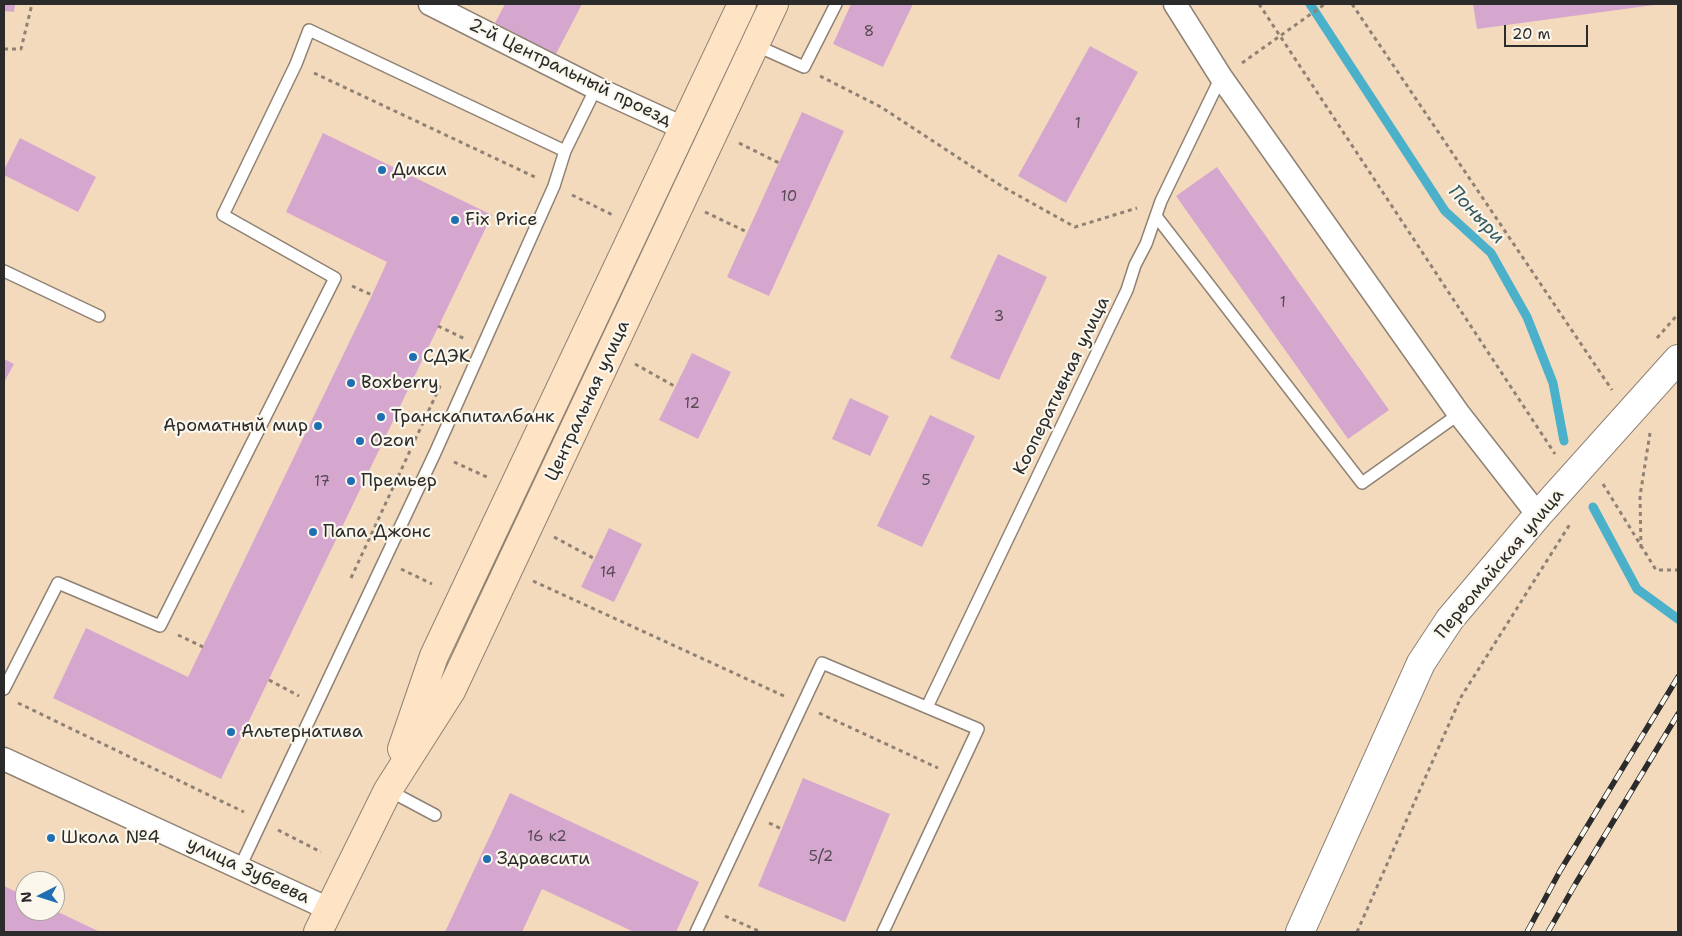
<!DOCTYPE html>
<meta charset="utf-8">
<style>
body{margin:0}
#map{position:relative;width:1682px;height:936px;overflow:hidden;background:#f3dabd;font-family:"Shantell Sans",sans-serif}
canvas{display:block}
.frame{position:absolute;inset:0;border:5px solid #2b2b2b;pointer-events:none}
.north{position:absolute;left:15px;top:871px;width:50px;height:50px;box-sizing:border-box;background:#fbf7ec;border:1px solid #a8a59f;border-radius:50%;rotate:265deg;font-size:14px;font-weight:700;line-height:20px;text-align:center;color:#2b2b2b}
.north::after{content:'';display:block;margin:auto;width:18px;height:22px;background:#1f6fb2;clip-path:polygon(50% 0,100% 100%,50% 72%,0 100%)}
.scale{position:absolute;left:1504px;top:25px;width:84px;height:22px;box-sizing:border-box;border:2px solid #2b2b2b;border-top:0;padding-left:6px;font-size:15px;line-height:18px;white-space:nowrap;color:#2b2b2b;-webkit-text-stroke:4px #fbf7ec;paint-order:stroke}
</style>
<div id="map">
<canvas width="1682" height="936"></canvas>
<div class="frame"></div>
<div class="north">N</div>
<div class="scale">20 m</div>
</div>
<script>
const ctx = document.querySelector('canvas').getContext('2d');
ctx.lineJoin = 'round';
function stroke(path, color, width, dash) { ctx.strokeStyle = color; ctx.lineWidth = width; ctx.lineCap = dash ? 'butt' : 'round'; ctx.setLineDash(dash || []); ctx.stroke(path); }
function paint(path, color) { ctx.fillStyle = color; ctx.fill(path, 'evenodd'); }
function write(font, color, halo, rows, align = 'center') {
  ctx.font = font + ' "Shantell Sans",sans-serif'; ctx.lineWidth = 4.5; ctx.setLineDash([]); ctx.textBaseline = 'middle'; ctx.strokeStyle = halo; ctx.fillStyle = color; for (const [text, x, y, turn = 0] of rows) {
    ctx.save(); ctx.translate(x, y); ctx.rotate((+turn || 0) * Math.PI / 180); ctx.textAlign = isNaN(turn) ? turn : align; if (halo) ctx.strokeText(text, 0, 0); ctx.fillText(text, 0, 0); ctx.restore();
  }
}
stroke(new Path2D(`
 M1310 4 1445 211 1491 253 1527 317 1553 383 1564 441
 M1593 507 1637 589 1678 619`), '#4bb1ca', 9);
paint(new Path2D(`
 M4 4H15L14 12 4 11Z
 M505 4H582L556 54 495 23Z
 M851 4H913L883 67 833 44Z
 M1473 4H1654V5L1477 29Z
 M1090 46 1138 72 1066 203 1018 176Z
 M802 112 844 131 769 296 727 277Z
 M323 133 492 215 221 779 53 698 86 628 188 677 372 295 387 262 286 212Z
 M20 138 96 177 78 212 4 175V170Z
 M1217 167 1389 410 1348 439 1176 196Z
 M998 254 1047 277 999 380 950 358Z
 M692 353 731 372 698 439 659 420Z
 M4 359 14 364 4 382Z
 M850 398 889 416 870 456 832 439Z
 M930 415 975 436 922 547 877 526Z
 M609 528 642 544 614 602 581 587Z
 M803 778 890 814 845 922 758 886Z
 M510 793 699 882 676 932H634L542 889 522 932H445Z
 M4 886 25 896V911H56L100 932H4Z`), '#d6a7ce');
const service = new Path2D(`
 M755 45 804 67 836 4
 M1156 216 1362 483 1459 414
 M4 271 99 316
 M4 689 58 583 160 626 335 278 223 215 296 64 309 30 565 151
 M927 707 1127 290 1135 265 1146 244 1161 201 1221 77
 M388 790 435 815
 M240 867 435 453 554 186 565 151 596 88
 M696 932 822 663 978 729 883 932`);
const minor = new Path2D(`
 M430 4 596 88 683 128
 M1175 4 1221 77 1459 414 1538 515
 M4 759 329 909`);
const tertiary = new Path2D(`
 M1300 932 1421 663 1450 619 1538 515 1678 359`);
const secondary = new Path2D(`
 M402 749 434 656 742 4
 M318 932 388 790 451 691 774 4`);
stroke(service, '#8f8274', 14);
stroke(minor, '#8f8274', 25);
stroke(tertiary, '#8f8274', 30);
stroke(secondary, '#8f8274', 30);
stroke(new Path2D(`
 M1259 4 1555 454
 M1352 4 1612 390
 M4 49H21L32 4
 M1242 63 1325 4
 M314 73 537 178
 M820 76 881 107 1003 187 1075 227 1137 208
 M739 143 779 163
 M572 195 613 215
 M705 212 747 232
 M352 286 372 295
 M438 326 465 339
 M1657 338 1678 314
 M635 364 676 387
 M454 462 489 478
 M1603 484 1656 570H1678
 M554 537 595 559
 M1641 548 1640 496 1650 433
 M401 569 432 584
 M351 578 441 384
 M533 581 784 696
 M178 635 203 647
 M269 680 299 696
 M18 703 244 812
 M819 713 938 768
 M769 823 782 829
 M278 830 321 852
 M725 916 761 932
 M1357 932 1461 697 1570 524`), '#8f8274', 3, [4, 4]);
stroke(service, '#fff', 11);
stroke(minor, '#fff', 22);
stroke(tertiary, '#fff', 28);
stroke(secondary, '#fee4c5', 28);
const rail = new Path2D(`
 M1527 932 1560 871 1678 677
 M1548 932 1576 883 1678 714`);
stroke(rail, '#2b2b2b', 5.5);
stroke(rail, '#fbf7ec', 4, [11]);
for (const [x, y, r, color] of [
 [382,170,5,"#1f6fb2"],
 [455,220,5,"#1f6fb2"],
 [413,357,5,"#1f6fb2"],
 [351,383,5,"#1f6fb2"],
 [381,417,5,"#1f6fb2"],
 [318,426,5,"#1f6fb2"],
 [360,441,5,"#1f6fb2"],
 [351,481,5,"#1f6fb2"],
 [313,532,5,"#1f6fb2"],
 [231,732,5,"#1f6fb2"],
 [51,838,5,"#1f6fb2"],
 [487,859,5,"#1f6fb2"]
]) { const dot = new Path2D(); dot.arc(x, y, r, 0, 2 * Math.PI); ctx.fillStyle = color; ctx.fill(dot); stroke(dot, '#fbf7ec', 2); }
write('15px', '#564a54', null, [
 ["8",869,32],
 ["1",1078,124],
 ["10",789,197],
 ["1",1283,303],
 ["3",999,317],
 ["12",692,404],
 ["5",926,481],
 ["17",322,482],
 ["14",608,573],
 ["16 к2",547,837],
 ["5/2",821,857]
]);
write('18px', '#2b2b2b', '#fbf7ec', [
 ["2-й Центральный проезд",570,73,26],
 ["Кооперативная улица",1062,386,-64],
 ["Центральная улица",588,401,-65],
 ["Первомайская улица",1500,564,-50],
 ["улица Зубеева",248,871,25]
]);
write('18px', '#2b2b2b', '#fbf7ec', [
 ["Дикси",392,170],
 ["Fix Price",465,220],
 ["СДЭК",423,357],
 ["Boxberry",361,383],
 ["Транскапиталбанк",391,417],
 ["Ароматный мир",308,426,"right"],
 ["Ozon",370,441],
 ["Премьер",361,481],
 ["Папа Джонс",323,532],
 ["Альтернатива",241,732],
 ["Школа №4",61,838],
 ["Здравсити",497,859]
], 'left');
write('italic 19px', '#365a63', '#fbf7ec', [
 ["Поныри",1476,215,47]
]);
</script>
